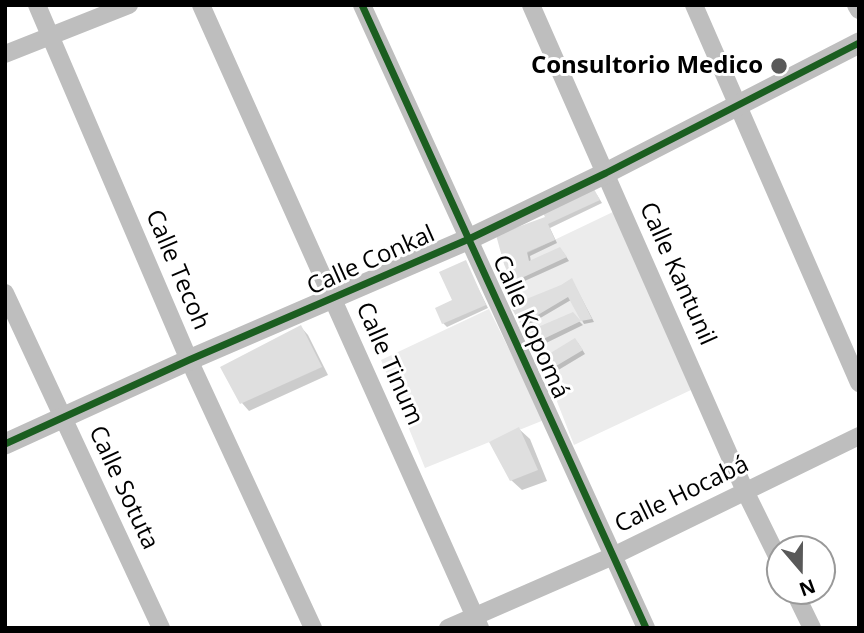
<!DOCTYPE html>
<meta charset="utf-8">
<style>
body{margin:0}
#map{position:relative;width:864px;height:633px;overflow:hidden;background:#fff;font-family:"Open Sans",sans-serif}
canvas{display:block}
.frame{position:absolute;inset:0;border:7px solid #000;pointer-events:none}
.north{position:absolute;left:766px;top:535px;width:70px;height:70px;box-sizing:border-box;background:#fff;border:2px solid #999;border-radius:50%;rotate:160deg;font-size:19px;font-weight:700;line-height:28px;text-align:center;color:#000}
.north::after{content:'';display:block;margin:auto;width:24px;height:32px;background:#595959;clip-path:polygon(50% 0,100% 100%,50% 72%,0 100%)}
</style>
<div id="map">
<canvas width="864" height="633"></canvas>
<div class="frame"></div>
<div class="north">N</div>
</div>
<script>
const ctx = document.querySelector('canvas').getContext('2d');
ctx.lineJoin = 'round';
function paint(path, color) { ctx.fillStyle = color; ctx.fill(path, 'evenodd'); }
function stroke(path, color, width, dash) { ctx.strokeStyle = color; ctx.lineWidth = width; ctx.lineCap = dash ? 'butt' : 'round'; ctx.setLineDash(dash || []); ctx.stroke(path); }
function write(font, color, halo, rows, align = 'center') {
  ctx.font = font + ' "Open Sans",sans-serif'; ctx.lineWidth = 6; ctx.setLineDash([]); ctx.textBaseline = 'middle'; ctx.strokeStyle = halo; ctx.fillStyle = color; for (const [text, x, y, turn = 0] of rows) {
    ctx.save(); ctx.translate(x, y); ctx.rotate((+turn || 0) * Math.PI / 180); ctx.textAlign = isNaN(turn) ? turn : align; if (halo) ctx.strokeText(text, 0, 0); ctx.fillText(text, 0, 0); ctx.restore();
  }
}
paint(new Path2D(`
 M615 211 691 390 574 445 529 330 517 328 526 322 504 264Z
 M489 309 544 420 425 468 381 360Z`), '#ececec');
paint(new Path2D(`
 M597 195 602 203 550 228 557 243 530 256 531 262 563 252 569 261 518 284 506 264 547 218Z
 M465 262 488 308 447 327 443 323 454 301Z
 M572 280 594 322 584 324 571 300 525 327 522 324 562 286Z
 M572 314 583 325 542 345 539 341 533 330Z
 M301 327 308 335 328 375 249 411 242 403 223 368Z
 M578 343 585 354 555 372 546 357Z
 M519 429 530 439 547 481 522 490 511 480Z`), '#0003');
paint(new Path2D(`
 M594 189 600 200 548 224 555 240 527 252 529 261 560 247 567 257 513 282 504 264 496 235 545 217 542 211Z
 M466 260 486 305 442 324 435 308 452 300 439 272Z
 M572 278 592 319 581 321 537 342 531 330 573 312 581 321 568 297 521 325 512 309 514 304 561 285Z
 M301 325 322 367 240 404 220 367Z
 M575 338 583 350 551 369 544 357Z
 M519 427 538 470 510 481 489 442Z`), '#dfdfdf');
stroke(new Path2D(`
 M37 5 189 360 313 628
 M201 5 480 628
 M362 5 646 628
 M531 5 745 491 780 562
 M694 5 859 383
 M856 5 859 10
 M5 54 129 5
 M5 293 161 628
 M794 591 812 628
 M448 628 613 556 859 436`), '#bebebe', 18);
stroke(new Path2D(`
 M5 444 189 360 469 239 606 173 859 43`), '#bebebe', 21);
stroke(new Path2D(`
 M362 5 646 628
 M5 444 189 360 469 239 606 173 859 43`), '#1b5e20', 7);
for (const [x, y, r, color] of [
 [779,66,9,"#595959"]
]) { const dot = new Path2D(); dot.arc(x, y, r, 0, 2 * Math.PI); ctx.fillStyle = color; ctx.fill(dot); stroke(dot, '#fff', 2.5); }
write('bold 24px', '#000', '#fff', [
 ["Consultorio Medico",763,66]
], 'right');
write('24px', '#000', '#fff', [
 ["Calle Conkal",371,261,-24],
 ["Calle Tecoh",177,270,67],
 ["Calle Kantunil",677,274,66],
 ["Calle Kopomá",530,327,66],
 ["Calle Tinum",389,364,66],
 ["Calle Sotuta",123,488,65],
 ["Calle Hocabá",682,495,-26]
]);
</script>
